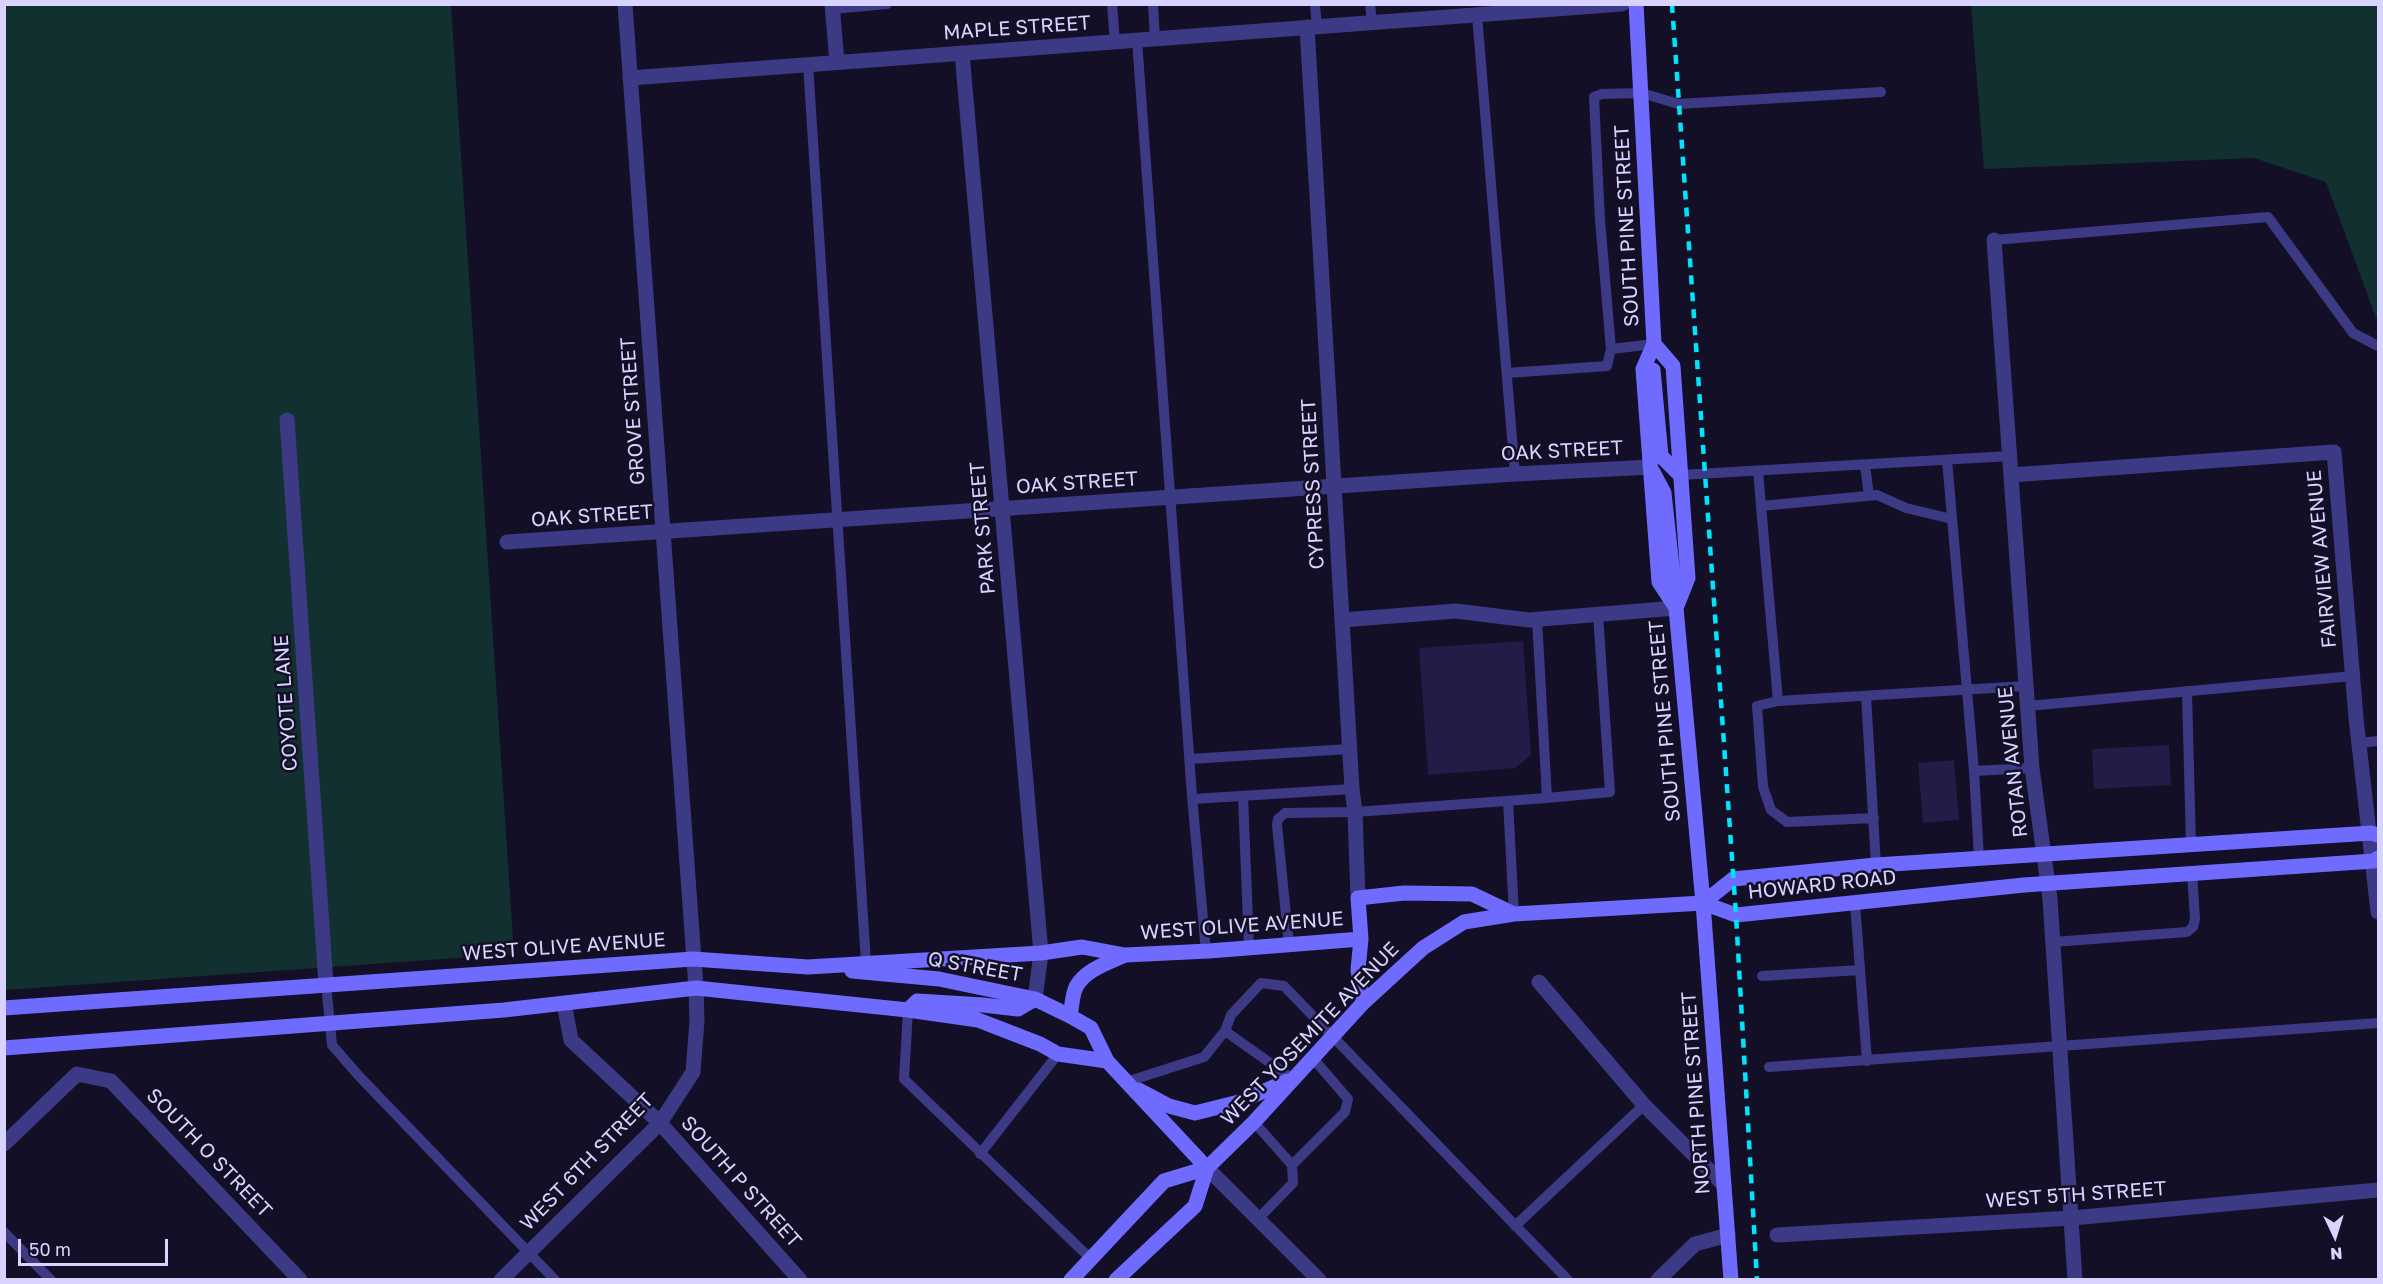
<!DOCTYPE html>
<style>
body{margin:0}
#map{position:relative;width:2383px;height:1284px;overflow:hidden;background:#130f26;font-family:"Golos Text",sans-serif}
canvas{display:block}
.frame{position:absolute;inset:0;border:6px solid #d9d4ff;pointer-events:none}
.north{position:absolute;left:2305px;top:1206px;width:60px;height:60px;-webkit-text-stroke:4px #130f26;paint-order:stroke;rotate:176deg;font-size:16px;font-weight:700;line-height:24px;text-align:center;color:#d9d4ff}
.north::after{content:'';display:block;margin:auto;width:21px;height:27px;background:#d9d4ff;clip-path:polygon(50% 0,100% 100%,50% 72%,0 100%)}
.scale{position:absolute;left:18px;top:1239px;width:150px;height:27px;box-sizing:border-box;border:3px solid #d9d4ff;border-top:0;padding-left:8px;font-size:18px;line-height:21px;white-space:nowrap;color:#d9d4ff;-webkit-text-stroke:4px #130f26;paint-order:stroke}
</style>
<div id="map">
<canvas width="2383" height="1284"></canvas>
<div class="frame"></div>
<div class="north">N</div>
<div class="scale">50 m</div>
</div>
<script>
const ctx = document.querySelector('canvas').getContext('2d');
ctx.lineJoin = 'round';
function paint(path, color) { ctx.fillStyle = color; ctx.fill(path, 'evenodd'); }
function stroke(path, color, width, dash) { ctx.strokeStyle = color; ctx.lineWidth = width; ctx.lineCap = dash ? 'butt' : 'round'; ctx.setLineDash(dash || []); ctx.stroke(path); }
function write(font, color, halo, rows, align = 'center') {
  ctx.font = font + ' "Golos Text",sans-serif'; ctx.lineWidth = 5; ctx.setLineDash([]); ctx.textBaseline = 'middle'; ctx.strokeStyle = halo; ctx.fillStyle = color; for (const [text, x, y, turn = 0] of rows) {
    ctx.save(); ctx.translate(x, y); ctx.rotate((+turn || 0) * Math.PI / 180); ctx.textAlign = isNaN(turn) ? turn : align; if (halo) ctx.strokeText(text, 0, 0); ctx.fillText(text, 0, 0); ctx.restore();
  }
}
paint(new Path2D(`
 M5 5H451L514 954 5 990Z
 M1971 5H2378V318H2376L2326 182 2254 158 1984 169Z`), '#12302f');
paint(new Path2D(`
 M1523 641 1531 755 1515 768 1428 775 1419 648Z
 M2169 745 2171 785 2094 789 2092 749Z
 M1954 760 1959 820 1923 823 1918 763Z`), '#241b47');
stroke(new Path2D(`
 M1112 4 1115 42
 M1153 4 1155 39
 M1315 4 1317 27
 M1370 4 1372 22
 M833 9 887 4
 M1477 15 1515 474
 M1137 40 1192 796 1206 952
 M808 64 866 963
 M1994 240 2268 217 2353 333 2378 346
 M1611 349 1600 220 1594 97 1602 94 1642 93 1678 104 1881 92
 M1507 373 1607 366 1611 349 1654 344
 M1947 460 1974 771 2032 768
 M1865 465 1869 496
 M1758 471 1778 701 2026 686
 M1680 475 2010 456
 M1761 506 1877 495 1906 508 1952 519
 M2187 691 2191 846
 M1866 696 1876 865
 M1778 701 1757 706 1763 787 1771 810 1787 822 1874 818
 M2028 706 2353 676
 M2360 743 2378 741
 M1190 759 1349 749
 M1974 771 1979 858
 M1243 796 1249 948
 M1547 798 1610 792 1598 614
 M1193 799 1352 789
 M1508 801 1514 914
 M1855 904 1867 1061
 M2053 942 2187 932 2193 927 2195 919 2192 873
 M1289 945 1277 825 1278 819 1285 813 1355 812 1547 798 1537 619
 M1762 976 1860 970
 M326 984 332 1045 358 1075 555 1280
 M908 1010 904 1079 1092 1260
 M1225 1031 1293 1079
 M1769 1067 2378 1023
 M1126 1082 1204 1057 1225 1031 1231 1015 1261 983 1284 986 1568 1280
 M1254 1122 1292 1165 1293 1183 1258 1219
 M980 1154 1058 1054
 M1292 1165 1345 1112 1348 1099 1312 1057
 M1515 1226 1644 1105
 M4 1232 51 1280`), '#3d3a85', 10);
stroke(new Path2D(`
 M832 4 837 62
 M1307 27 1352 789 1355 812 1358 898
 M962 53 1041 953 1035 999
 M630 78 1622 4
 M1994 240 2032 768 2050 899 2075 1280
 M287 420 326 984
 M2011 475 2334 452 2356 718 2378 912
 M507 542 1515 474 1651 467
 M1342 620 1456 611 1529 620 1676 608
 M1539 982 1644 1105 1724 1185
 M564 1003 571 1040 660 1123 800 1280
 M4 1144 77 1074 111 1081 300 1280
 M1207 1168 1319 1280
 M1777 1235 2072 1218 2378 1190
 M501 1280 660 1123 693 1072 697 1021 696 988 625 4
 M1658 1280 1695 1244 1728 1235`), '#3d3a85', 15);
stroke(new Path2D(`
 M1636 4 1654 344 1673 366 1688 578 1676 608 1703 903 1731 1280
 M1654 344 1643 369 1659 582 1676 608
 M1653 370 1661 456 1680 475
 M1653 472 1664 493 1674 585 1681 595
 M1703 903 1733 879 1876 865 2371 833 2378 835
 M852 971 939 979 1035 999 1070 1016 1091 1028 1107 1061 1207 1168
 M1363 1003 1358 970 1361 939 1358 898 1404 893 1472 894 1514 914
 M4 1008 693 959 808 967 1041 953 1082 947 1125 955 1209 951 1361 939
 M908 1010 917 1001 983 1005 1018 1009 1035 999
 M1070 1016C1072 1007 1072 995 1076 987 1086 969 1108 963 1125 955
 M4 1048 504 1010 696 988 908 1010 978 1020 1040 1044 1058 1054 1107 1061
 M1139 1090 1169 1106 1195 1113 1239 1102 1287 1081
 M1071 1280 1164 1181 1207 1168 1254 1122 1363 1003 1423 948 1464 922 1514 914 1703 903 1736 915 2024 885 2374 861 2378 858
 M1116 1280 1195 1206 1207 1168`), '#6f6bff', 15);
stroke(new Path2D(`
 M1672 4 1736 915 1757 1280`), '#00e5ff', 4.5, [9, 8]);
write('20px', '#d9d4ff', '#130f26', [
 ["MAPLE STREET",1017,28,-4],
 ["SOUTH PINE STREET",1627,226,-93],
 ["GROVE STREET",633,411,-94],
 ["OAK STREET",1562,451,-3],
 ["OAK STREET",1077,483,-4],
 ["CYPRESS STREET",1313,484,-93],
 ["OAK STREET",592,516,-4],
 ["PARK STREET",983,528,-95],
 ["FAIRVIEW AVENUE",2322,559,-95],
 ["COYOTE LANE",286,703,-94],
 ["SOUTH PINE STREET",1665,721,-95],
 ["ROTAN AVENUE",2013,762,-96],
 ["HOWARD ROAD",1822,885,-6],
 ["WEST OLIVE AVENUE",1242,926,-4],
 ["WEST OLIVE AVENUE",564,947,-4],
 ["Q STREET",975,967,10],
 ["WEST YOSEMITE AVENUE",1310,1034,-46],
 ["NORTH PINE STREET",1696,1093,-94],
 ["SOUTH O STREET",209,1153,46],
 ["WEST 6TH STREET",587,1162,-46],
 ["SOUTH P STREET",741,1182,48],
 ["WEST 5TH STREET",2076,1195,-4]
]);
</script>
